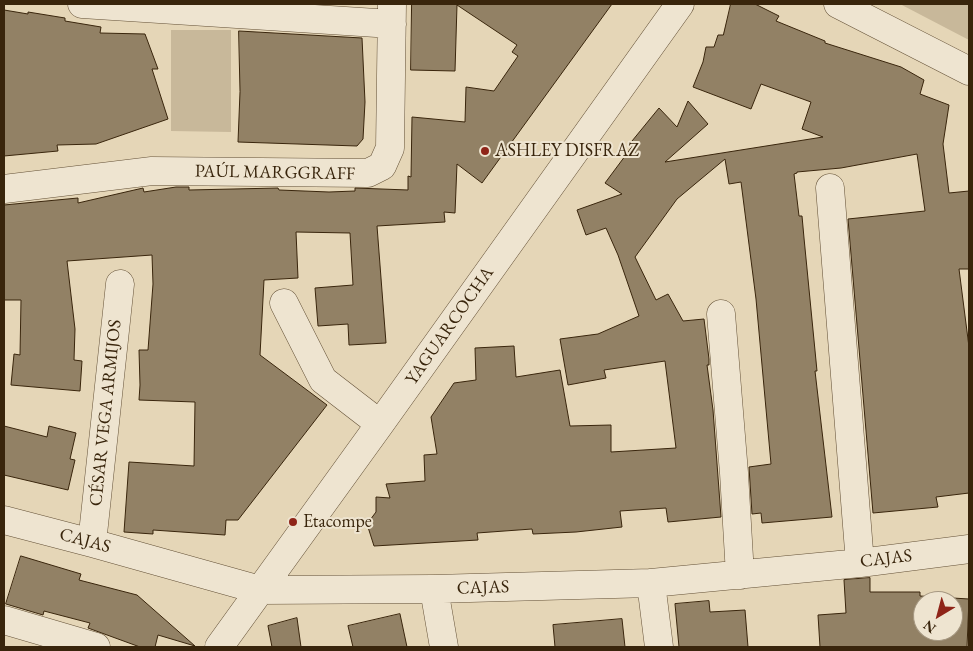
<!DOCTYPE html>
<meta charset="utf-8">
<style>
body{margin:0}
#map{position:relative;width:973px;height:651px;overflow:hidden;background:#e5d6b7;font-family:"EB Garamond",serif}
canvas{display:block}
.frame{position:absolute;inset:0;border:5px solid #39250c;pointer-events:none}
.north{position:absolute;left:913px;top:591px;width:50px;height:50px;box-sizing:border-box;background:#eee4d0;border:1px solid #a69882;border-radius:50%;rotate:217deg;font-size:14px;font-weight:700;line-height:20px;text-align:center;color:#39250c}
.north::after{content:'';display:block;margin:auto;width:18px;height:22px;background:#8f2418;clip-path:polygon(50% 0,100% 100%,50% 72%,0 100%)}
</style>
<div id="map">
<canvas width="973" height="651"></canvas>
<div class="frame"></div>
<div class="north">N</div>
</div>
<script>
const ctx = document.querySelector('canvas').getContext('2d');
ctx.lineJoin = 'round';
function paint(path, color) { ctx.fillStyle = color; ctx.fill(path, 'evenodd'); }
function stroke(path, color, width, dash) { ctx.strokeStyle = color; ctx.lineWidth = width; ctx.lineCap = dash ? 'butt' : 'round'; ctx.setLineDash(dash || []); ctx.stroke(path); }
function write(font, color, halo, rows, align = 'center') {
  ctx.font = font + ' "EB Garamond",serif'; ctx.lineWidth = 4; ctx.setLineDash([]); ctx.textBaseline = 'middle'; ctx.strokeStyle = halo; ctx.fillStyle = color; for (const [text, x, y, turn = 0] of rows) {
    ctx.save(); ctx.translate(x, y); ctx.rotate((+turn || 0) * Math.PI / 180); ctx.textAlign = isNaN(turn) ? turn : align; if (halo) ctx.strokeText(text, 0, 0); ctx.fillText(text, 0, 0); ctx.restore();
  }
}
paint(new Path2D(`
 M900 4H969V40Z
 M171 30H231V132L171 131Z`), '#c8b89a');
const building = new Path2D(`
 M412 4H612L482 183 457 164 455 213 444 212 445 222 377 226 386 343 349 345 348 324 318 326 315 288 353 285 350 233 296 232 298 278 264 280 260 355 327 405 238 520H226L225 535 153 530V534L124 532 129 462 194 466 195 402 139 400 140 385 139 350H148L153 284 152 255 67 261 75 329 74 360 82 361 80 391 11 385 14 354 20 355 21 300H4V205L78 198V203L143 188 144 192 176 187H189V190L278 188 279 190 329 192 355 191V188L408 190V176L411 177 412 117 465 122 466 87 494 91 518 56 512 52 517 45 457 5 455 71 411 70Z
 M731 4H755L779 16 776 21 825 41V43L901 67 924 80 920 94 949 105 943 144 949 193 969 191V269H959L969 347V493L936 497 938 507 873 513 848 219 925 211 917 154 841 168 797 172V173L794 174 799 216H802L804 238 817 371H815L832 517 762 523 761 513 752 514 749 467 771 464 756 299 741 182 729 184 725 159 677 199 635 257 656 300 668 294 683 321 704 319 709 359V365H707L713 410 721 517 668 522 666 508 620 511 622 527 576 532 533 534 532 529 477 533 478 540 374 546 367 524 376 512V497L390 498 386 484 425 481 424 455 437 454 431 417 454 383 476 380 475 348 514 346 516 377 560 370 570 426 611 425V452L676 448 665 361 604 370 606 378 568 385 560 339 598 334 639 316 618 255 606 228 586 235 577 210 622 194 605 183 634 144 632 141 659 108 677 127 688 101 708 124 665 162 823 137 802 129 811 102 761 84 751 109 693 87 703 62 706 47H714L718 35H723Z
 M4 10 28 14V12L65 18V21L101 27 100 33 145 34 158 69H152L168 119 96 144 57 145 58 151 4 156Z
 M239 31 362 38 365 102 363 139 357 146 238 142 240 92Z
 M4 426 47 437 49 426 76 433 70 459 75 460 68 490 4 475Z
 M21 556 81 574 79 580 137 595 195 646 158 635 155 647H140L88 628 90 623 44 611 43 615 6 604Z
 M870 578V592H920V596L969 599 967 647H820L818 615 846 613 844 580ZM923 601H953V631H923Z
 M709 601 710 612 745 610 748 647H679L675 604Z
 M400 614 407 647H353L348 626Z
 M297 618 301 647H272L268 626Z
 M622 619 625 647H555L553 625Z`);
paint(building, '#928165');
stroke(building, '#39250c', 1);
const minor = new Path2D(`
 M82 4 392 24
 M838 4 969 71
 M830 188 860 563
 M4 189 152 171 368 173 382 166 390 148 392 4
 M284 303 323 380 380 424
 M721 314 734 473 740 575
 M4 520 92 543 260 590 434 589 651 583 860 563 969 549
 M92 543 120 284
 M651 583 659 647
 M434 589 444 647
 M4 620 96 647
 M219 647 380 424 680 4`);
stroke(minor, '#645137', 29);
stroke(minor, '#eee4d0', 28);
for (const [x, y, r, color] of [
 [485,151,5,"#8f2418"],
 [293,522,5,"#8f2418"]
]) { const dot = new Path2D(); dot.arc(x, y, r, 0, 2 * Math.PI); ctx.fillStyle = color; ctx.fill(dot); stroke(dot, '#eee4d0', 2); }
write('18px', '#39250c', '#eee4d0', [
 ["ASHLEY DISFRAZ",495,151],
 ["Etacompe",303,522]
], 'left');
write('18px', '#39250c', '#eee4d0', [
 ["PAÚL MARGGRAFF",275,173,1],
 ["YAGUARCOCHA",450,326,-55],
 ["CÉSAR VEGA ARMIJOS",106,413,-84],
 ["CAJAS",85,541,15],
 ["CAJAS",886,559,-7],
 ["CAJAS",483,588,-2]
]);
</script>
